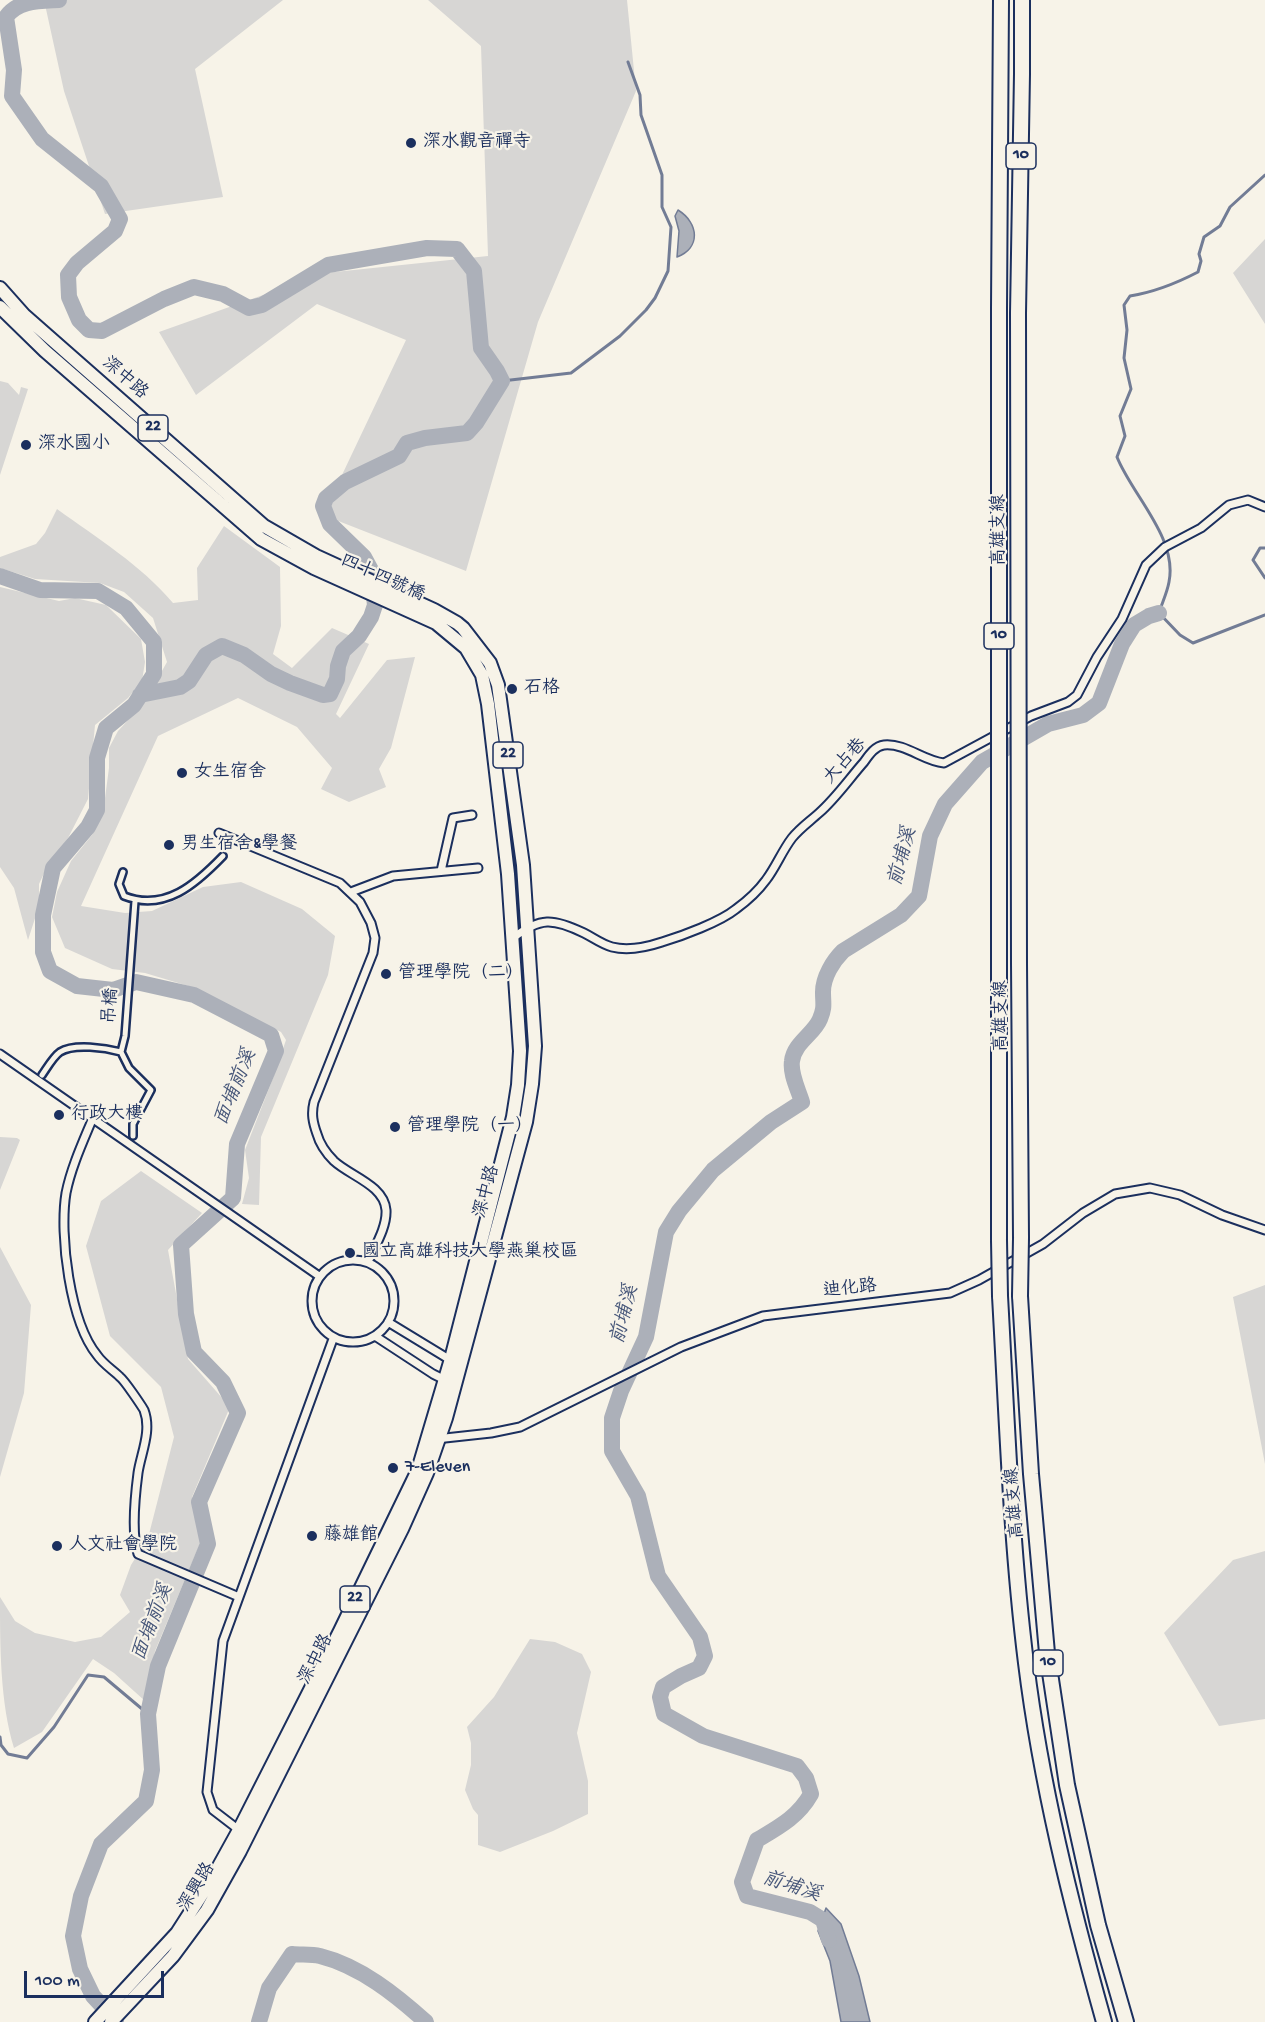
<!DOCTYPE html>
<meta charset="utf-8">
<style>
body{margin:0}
#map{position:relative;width:1265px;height:2022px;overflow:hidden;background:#f7f3e8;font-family:"Gochi Hand",sans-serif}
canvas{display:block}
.scale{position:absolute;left:24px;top:1971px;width:140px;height:27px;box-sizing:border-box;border:3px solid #1b2f5e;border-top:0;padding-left:8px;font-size:18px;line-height:21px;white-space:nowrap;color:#1b2f5e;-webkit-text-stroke:4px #f7f3e8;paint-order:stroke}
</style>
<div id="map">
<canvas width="1265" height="2022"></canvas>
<div class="scale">100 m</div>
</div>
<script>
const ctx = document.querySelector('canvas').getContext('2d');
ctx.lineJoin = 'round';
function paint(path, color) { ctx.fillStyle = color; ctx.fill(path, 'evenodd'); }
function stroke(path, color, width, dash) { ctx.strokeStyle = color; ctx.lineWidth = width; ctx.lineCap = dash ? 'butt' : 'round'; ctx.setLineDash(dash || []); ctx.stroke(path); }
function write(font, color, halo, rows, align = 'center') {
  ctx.font = font + ' "Gochi Hand","LXGW WenKai TC",sans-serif'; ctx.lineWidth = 4.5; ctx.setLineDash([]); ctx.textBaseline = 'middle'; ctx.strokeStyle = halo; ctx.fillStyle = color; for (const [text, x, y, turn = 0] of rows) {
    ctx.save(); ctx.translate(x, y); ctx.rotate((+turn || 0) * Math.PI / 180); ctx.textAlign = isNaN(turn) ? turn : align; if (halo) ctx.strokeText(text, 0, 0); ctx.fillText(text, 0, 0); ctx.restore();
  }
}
paint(new Path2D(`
 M44 0H283L195 69 223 197 105 214 64 91Z
 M428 0H627L636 91 538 322 466 571 323 515 406 340 317 304 196 395 159 332 325 273 488 256 481 46Z
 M1265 239V324L1233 273Z
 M0 381 8 383 19 395 21 387 28 389 0 475Z
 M57 509C97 538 141 565 173 603L198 600 197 568 224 526 280 567 281 626 273 654 292 668 332 628 369 644 336 714 340 718 387 660 415 657 391 748 379 769 386 787 349 802 321 789 332 768 297 727 238 698 158 736 81 906 125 913 152 911 203 887 241 882 302 909 335 936 328 975 261 1137 259 1205 242 1204 249 1178 245 1150 273 1078 286 1040 281 1032 195 988 145 973 112 969 65 948 52 917 57 892 71 861 92 835 103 813 109 768V748L118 731 144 703 167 662 153 618 124 592 100 583 35 579 0 568V557L36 544 45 533Z
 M0 587 59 601 75 598 106 605 141 639 145 662 142 681 128 698 95 725 88 799 68 838 47 867 39 884V906L28 940 14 888 0 867Z
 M0 1137 17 1138 20 1140 0 1190Z
 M141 1171 202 1213 168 1250 188 1359 230 1407 192 1497 201 1541 155 1651 145 1701 114 1673 93 1659 42 1732 14 1748C0 1702 0 1646 0 1597L15 1621 35 1633 75 1642 101 1637 130 1612 120 1595 131 1565 148 1538 174 1437 161 1387 110 1336 86 1246 101 1201Z
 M0 1247 31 1305 24 1393 0 1477Z
 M1265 1285V1464L1233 1297Z
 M1265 1551V1719L1219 1726 1164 1633 1233 1560Z
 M530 1639 555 1642 582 1654 591 1672 577 1733 588 1781V1814L553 1831 500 1852 478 1845V1815L473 1809 465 1790 471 1765V1743L467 1727 494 1697Z`), '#d7d6d4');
const water = new Path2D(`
 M678 210C699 223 701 248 677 257L679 231 675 216Z
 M826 1908 841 1924 859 1976 870 2022H841L830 1961 818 1931Z`);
paint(water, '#acb0b9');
stroke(water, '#727c95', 1.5);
stroke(new Path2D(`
 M1265 175 1230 207 1220 226 1204 237 1199 254 1201 261 1198 272C1175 284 1155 292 1130 296L1124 305 1127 330 1124 358 1131 389 1120 416 1125 436 1117 457C1132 495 1178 538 1169 582 1167 593 1162 603 1159 613L1180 635 1193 643 1265 615
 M502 381 571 373 620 336 646 310 655 298 668 271 671 227 662 207V175L641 115 640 95 628 62
 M1265 548H1260L1253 560 1265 578
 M0 1737 1 1745 8 1754 27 1758 54 1727 88 1675 104 1677 148 1714`), '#727c95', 3);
stroke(new Path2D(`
 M59 0C40 1 18 0 6 17L14 70 12 96 42 139 101 186 120 219 115 231 77 263 68 275 69 297 79 320 89 330 102 331 164 299 194 287 223 294 249 308 262 305 328 265 427 248 457 249 474 271 481 348 497 371 502 381 476 423 467 433 425 438 407 443 399 456 345 482 326 498 323 506 330 524 364 557 371 570 375 605 371 617 359 636 343 651 338 666 337 679 330 694 323 695 290 683 271 674 244 655 222 646 206 655 189 681 180 687 140 695
 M0 576 40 590 98 591 126 608 154 642V674L134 705 106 728 97 758V810L88 827 53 868 43 915V952L50 971 77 986 113 990 136 982 194 995 271 1035 276 1051 237 1144 233 1198 181 1245 186 1314 194 1352 223 1382 238 1413 199 1502 208 1544 158 1666 148 1714 152 1770 146 1801 101 1844 81 1896 73 1936 80 1969 93 1996 116 2021
 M829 1940 823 1920 810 1912 747 1896 742 1882 757 1840C779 1827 798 1817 811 1794L806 1778 797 1766 703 1736 664 1714 660 1697 663 1687 681 1676 699 1668 705 1656 700 1637 658 1576 638 1496 612 1451V1418L621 1391 646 1337 666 1232 679 1211 713 1170 771 1122 802 1102C798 1089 790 1074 792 1061 794 1043 814 1034 820 1019 825 1007 823 1004 823 992 823 977 833 961 843 951L901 915 919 896 930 836 945 804 982 762 1048 724 1083 715 1099 703 1122 644 1134 625 1149 616 1159 613
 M259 2022 269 1988 292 1954C301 1955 311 1954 320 1956 360 1966 396 1995 426 2022`), '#acb0b9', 16);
const pedestrian = new Path2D(`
 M123 872 119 884 124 896C165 912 196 884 223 856
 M42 1075C47 1068 53 1057 60 1052 74 1043 106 1048 121 1052
 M133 1136V1124L151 1090 129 1068 121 1052 125 1036 135 901`);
const minor = new Path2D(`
 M219 833 340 883 360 902 371 923 375 938 373 953 314 1102C311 1114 313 1123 317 1134 320 1145 326 1153 334 1161 350 1176 384 1185 386 1210 387 1227 375 1246 368 1262
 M441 871 453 818 472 815
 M351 892 393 876 478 868
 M513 938C540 917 553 918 584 933 594 938 601 944 612 947 628 951 647 947 662 942 682 936 720 922 736 909 747 901 758 891 766 880 776 867 782 851 792 838 800 828 809 822 819 813 836 798 849 779 864 762 869 755 875 746 884 745 906 743 923 761 944 763L1031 716 1068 702 1077 695 1097 657 1122 619 1146 565 1165 547 1201 528 1229 505 1248 500 1265 507
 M0 1054 319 1276
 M92 1120C82 1144 71 1168 66 1193 59 1235 70 1322 97 1355 103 1364 113 1370 120 1377 125 1381 141 1405 144 1410 152 1431 141 1453 138 1473 135 1496 131 1533 138 1554L239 1597
 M312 1301a41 41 0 1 1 82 0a41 41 0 1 1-82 0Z
 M388 1322 452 1361
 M375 1336 433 1374 445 1380
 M436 1439 491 1433 520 1427 681 1347 763 1316 950 1293 979 1280 1043 1244 1083 1213 1115 1194 1150 1188 1180 1195 1222 1215 1265 1230
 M239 1830 213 1810 207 1792 223 1641 333 1339`);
const primary = new Path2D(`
 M0 288 24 315 264 526 316 556 434 610 457 623 463 628 490 663 498 685 523 865 535 1046 532 1084 526 1122 446 1418 427 1473 402 1529 240 1851 207 1910 173 1956 111 2022
 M0 307 45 351 261 539 314 568 436 623 466 648 482 675 488 704 508 874 520 1051 518 1085 513 1117 451 1359 418 1470 340 1631 239 1830 213 1877 177 1933 95 2022`);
const motorway = new Path2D(`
 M999 309 1001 0
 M1018 313 1022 74V0
 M1019 963 1021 1238
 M999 964V1240
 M1000 1296C1007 1419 1011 1542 1026 1663 1041 1785 1071 1904 1104 2022
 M1020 1296 1031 1474 1047 1653 1067 1785 1098 1925 1126 2022`);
stroke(pedestrian, '#1b2f5e', 10);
stroke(minor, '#1b2f5e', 11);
stroke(primary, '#1b2f5e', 16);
stroke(motorway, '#1b2f5e', 18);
stroke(pedestrian, '#f7f3e8', 5);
stroke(minor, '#f7f3e8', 7);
stroke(primary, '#f7f3e8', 12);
stroke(motorway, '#f7f3e8', 14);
const motorwayBridge = new Path2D(`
 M999 309V964
 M1018 313 1019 963
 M999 1240 1000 1296
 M1020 1296 1021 1238`);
stroke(motorwayBridge, '#1b2f5e', 18, []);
stroke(motorwayBridge, '#f7f3e8', 14);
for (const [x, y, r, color] of [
 [411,143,6,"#1b2f5e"],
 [26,445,6,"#1b2f5e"],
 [512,689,6,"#1b2f5e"],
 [182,773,6,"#1b2f5e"],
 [169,845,6,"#1b2f5e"],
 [386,974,6,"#1b2f5e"],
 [59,1115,6,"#1b2f5e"],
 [395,1127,6,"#1b2f5e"],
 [350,1253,6,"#1b2f5e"],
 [393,1468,6,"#1b2f5e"],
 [312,1536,6,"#1b2f5e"],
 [57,1546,6,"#1b2f5e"]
]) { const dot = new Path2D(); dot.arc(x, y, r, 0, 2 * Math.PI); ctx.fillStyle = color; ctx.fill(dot); stroke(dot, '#f7f3e8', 2); }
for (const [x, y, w] of [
 [1021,156,30],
 [153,428,30],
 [999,636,30],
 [508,755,30],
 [355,1599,30],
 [1048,1663,30]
]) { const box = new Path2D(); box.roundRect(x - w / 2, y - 13, w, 26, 4.5); ctx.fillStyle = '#f7f3e8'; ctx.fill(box); stroke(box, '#1b2f5e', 1.5); }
write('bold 16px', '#1b2f5e', null, [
 ["10",1021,156],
 ["22",153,428],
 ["10",999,636],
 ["22",508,755],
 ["22",355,1599],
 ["10",1048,1663]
]);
write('18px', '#1b2f5e', '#f7f3e8', [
 ["深水觀音禪寺",423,143],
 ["深水國小",38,445],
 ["石格",524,689],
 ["女生宿舍",194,773],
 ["男生宿舍&學餐",181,845],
 ["管理學院（二）",398,974],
 ["行政大樓",71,1115],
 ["管理學院（一）",407,1127],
 ["國立高雄科技大學燕巢校區",362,1253],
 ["7-Eleven",405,1468],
 ["藤雄館",324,1536],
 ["人文社會學院",69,1546]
], 'left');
write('18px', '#1b2f5e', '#f7f3e8', [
 ["深中路",124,379,41],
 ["高雄支線",1000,530,-90],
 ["四十四號橋",382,579,24],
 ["大占巷",846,762,-48],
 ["吊橋",112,1006,-86],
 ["高雄支線",1002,1016,-90],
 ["深中路",488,1192,-75],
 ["迪化路",850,1290,-6],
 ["高雄支線",1016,1503,-95],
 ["深中路",317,1660,-63],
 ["深興路",198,1888,-59]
]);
write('italic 20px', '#465679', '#f7f3e8', [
 ["前埔溪",904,857,-75],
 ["面埔前溪",237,1088,-68],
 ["前埔溪",626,1315,-76],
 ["面埔前溪",154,1623,-69],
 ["前埔溪",791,1888,18]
]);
</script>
